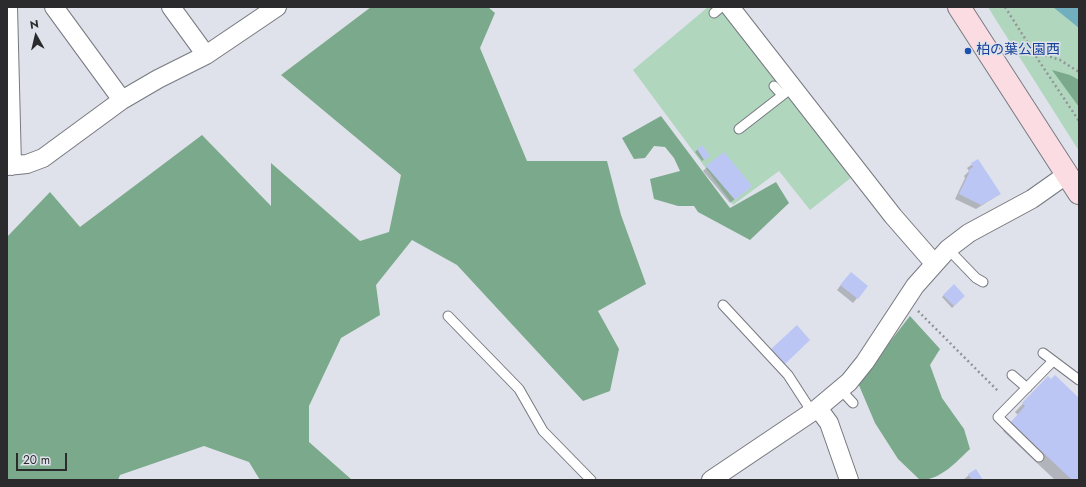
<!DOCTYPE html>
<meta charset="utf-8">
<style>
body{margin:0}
#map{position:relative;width:1086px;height:487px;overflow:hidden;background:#dfe2ea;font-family:Jost,sans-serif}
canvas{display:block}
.frame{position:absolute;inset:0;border:8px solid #2b2b2e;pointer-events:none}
.north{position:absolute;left:16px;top:16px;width:40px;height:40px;-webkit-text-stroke:3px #dfe2ea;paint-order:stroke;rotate:352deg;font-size:11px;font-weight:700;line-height:16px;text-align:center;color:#2b2b2e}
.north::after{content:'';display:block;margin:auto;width:14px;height:18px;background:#2b2b2e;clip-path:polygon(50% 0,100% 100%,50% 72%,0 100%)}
.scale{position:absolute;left:16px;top:453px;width:51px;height:18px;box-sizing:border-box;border:2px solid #2b2b2e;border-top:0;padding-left:5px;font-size:12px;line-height:14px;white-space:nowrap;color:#2b2b2e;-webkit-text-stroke:3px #dfe2ea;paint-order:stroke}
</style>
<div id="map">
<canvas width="1086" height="487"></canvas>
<div class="frame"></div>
<div class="north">N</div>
<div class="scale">20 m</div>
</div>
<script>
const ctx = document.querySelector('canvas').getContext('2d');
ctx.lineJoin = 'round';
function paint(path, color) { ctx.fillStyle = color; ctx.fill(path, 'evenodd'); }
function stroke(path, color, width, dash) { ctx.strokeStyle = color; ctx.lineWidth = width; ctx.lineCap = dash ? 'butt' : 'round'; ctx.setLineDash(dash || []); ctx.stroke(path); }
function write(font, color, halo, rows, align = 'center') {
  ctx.font = font + ' Jost,"Noto Sans JP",sans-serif'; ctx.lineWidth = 3; ctx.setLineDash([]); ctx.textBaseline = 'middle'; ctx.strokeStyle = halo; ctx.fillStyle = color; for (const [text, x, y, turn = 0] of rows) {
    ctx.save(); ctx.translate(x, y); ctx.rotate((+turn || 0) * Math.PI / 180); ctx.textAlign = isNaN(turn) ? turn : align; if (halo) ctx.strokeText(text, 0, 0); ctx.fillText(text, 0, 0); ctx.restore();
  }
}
paint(new Path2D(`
 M708 7H720L852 177 810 210 779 171 733 205 633 70Z
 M988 7H1079V151L996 20Z`), '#b0d7be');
paint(new Path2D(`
 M371 7H488L495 13 480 48 527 161H607L621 215 646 284 598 311 619 349 610 391 583 401 457 265 412 240 376 285 380 315 341 338 309 406V442L352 480H260L249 462 204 446 120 475 118 480H9L7 477V237L50 192 80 227 202 135 271 206V163L360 241 389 232 401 175 281 75Z
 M1052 70 1070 75 1079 80V107Z
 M661 116 730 208 776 182 789 203 750 240 698 212 694 206H678L654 199 650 179 680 171 674 158 665 147 654 146 645 158 634 159 622 138Z
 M910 316 940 349 930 365 942 398 964 429 970 449C956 462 941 480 920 480L898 459 875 423 858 383Z`), '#7ba98b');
paint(new Path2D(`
 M1053 7H1079V28Z`), '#71aebe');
paint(new Path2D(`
 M701 146 706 158 702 161 695 152Z
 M978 160 1000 194 976 209 955 199 965 178 964 176 969 171 967 168Z
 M707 167 746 190 730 203 703 171Z
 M847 277 867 286 853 303 837 290Z
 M954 286 964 296 952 308 942 297Z
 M1040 386 1079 399V480H1055L1003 431 1018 415 1015 412Z
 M969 475 982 480H963Z`), '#0003');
paint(new Path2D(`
 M702 145 710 156 704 160 697 149Z
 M724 152 752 186 735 200 706 166Z
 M978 159 1001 194 981 205 959 194 969 173 968 171 973 167 971 163Z
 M851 272 868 286 858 299 840 285Z
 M954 284 965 296 954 306 943 295Z
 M797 325 810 340 784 365 770 350Z
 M1055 375 1079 398V480H1072L1011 422 1025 406 1022 403 1048 376 1051 379Z
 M976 469 983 480H972L968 474Z`), '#bbc6f5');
const lane = new Path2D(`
 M714 13 721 7
 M774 86 782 95
 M739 129 793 87
 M948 249 976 278 983 282
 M723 305 788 375 812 412
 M448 316 519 389 543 431 591 480
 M1043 353 1079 380
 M1012 375 1027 388
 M840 389 853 403
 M1039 457 998 417 1053 361`);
const street = new Path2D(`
 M8 7 12 166
 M54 7 122 100
 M171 7 206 55
 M730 7 893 216 934 263
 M7 166 27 164 43 158 122 100 158 79 206 55 277 7
 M818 408 829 423 849 480
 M711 480 818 408 849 382 865 362 915 286 948 249 969 233 1032 199 1066 175`);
const secondary = new Path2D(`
 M959 7 1079 193`);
stroke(lane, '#777980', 11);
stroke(street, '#777980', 20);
stroke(secondary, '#777980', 24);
stroke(new Path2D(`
 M1005 7 1033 51 1060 60 1079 72
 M1033 52 1079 121
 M918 311 999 392`), '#93949a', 2.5, [2, 3]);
stroke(lane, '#fff', 9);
stroke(street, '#fff', 18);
stroke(secondary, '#fbdce2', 22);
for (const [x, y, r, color] of [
 [968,51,4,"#1a4fb4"]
]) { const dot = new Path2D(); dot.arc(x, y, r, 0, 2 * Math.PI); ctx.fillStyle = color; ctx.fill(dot); stroke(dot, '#dfe2ea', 1.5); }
write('14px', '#164399', '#dfe2ea', [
 ["柏の葉公園西",976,51]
], 'left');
</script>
